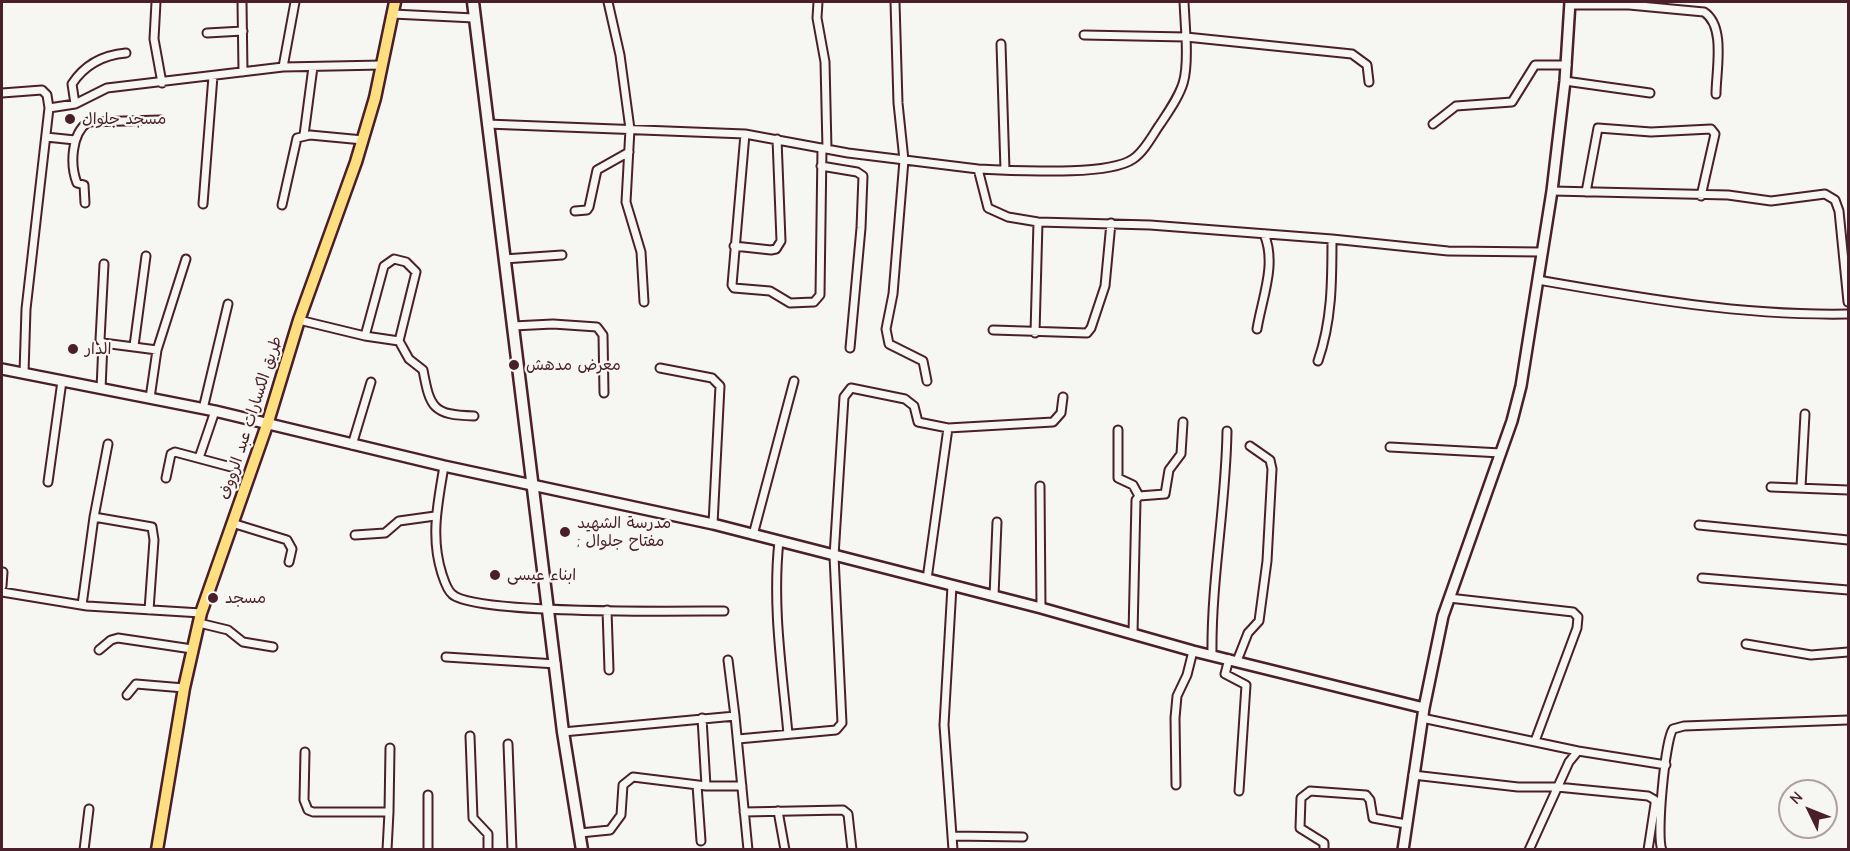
<!DOCTYPE html>
<meta charset="utf-8">
<style>
body{margin:0}
#map{position:relative;width:1850px;height:851px;overflow:hidden;background:#f6f6f2;font-family:"Comic Neue",sans-serif}
canvas{display:block}
.frame{position:absolute;inset:0;border:3px solid #4a1f2b;pointer-events:none}
.north{position:absolute;left:1778px;top:779px;width:60px;height:60px;box-sizing:border-box;background:#f6f6f2;border:2px solid #b1a0a2;border-radius:50%;rotate:313deg;font-size:16px;font-weight:700;line-height:24px;text-align:center;color:#4a1f2b}
.north::after{content:'';display:block;margin:auto;width:21px;height:27px;background:#4a1f2b;clip-path:polygon(50% 0,100% 100%,50% 72%,0 100%)}
</style>
<div id="map">
<canvas width="1850" height="851"></canvas>
<div class="frame"></div>
<div class="north">N</div>
</div>
<script>
const ctx = document.querySelector('canvas').getContext('2d');
ctx.lineJoin = 'round';
function stroke(path, color, width, dash) { ctx.strokeStyle = color; ctx.lineWidth = width; ctx.lineCap = dash ? 'butt' : 'round'; ctx.setLineDash(dash || []); ctx.stroke(path); }
function write(font, color, halo, rows, align = 'center') {
  ctx.font = font + ' "Comic Neue","Playpen Sans Arabic",sans-serif'; ctx.lineWidth = 4.5; ctx.setLineDash([]); ctx.textBaseline = 'middle'; ctx.strokeStyle = halo; ctx.fillStyle = color; for (const [text, x, y, turn = 0] of rows) {
    ctx.save(); ctx.translate(x, y); ctx.rotate((+turn || 0) * Math.PI / 180); ctx.textAlign = isNaN(turn) ? turn : align; if (halo) ctx.strokeText(text, 0, 0); ctx.fillText(text, 0, 0); ctx.restore();
  }
}
const minor = new Path2D(`
 M156 2 154 39 162 83
 M242 2 243 72
 M608 2 620 55 630 129 626 202 641 252 644 302
 M818 2 817 18 825 62 827 149
 M895 2 898 103 904 160 893 294 886 329 889 344 923 361 927 381
 M1184 2 1186 37 1352 54 1367 65 1369 82
 M1570 5H1629L1704 12C1726 26 1716 71 1716 94
 M393 14 474 18
 M207 33 243 31
 M1001 44 1005 170
 M283 67 295 2
 M1565 81 1650 93
 M2 93 42 90 47 95 49 108 26 309 24 373
 M75 104 72 84C85 64 103 55 126 53
 M49 108 75 104 107 88 283 67 382 65
 M487 124 745 134 848 153 978 169 988 208 1008 217 1038 222 1150 225 1332 239 1448 251 1541 252
 M1433 124 1456 106 1512 102 1535 65H1567
 M745 134 732 285 734 288 770 291 790 303 814 302 820 295 822 148
 M304 135 313 67
 M46 137 75 140
 M821 166 857 172 863 176 861 228 850 348
 M978 169C1012 170 1107 177 1133 159 1145 151 1153 134 1161 123 1185 87 1188 80 1186 37L1084 35
 M1552 191 1728 195 1771 201 1825 194 1835 200 1839 211 1848 302
 M1586 192 1598 128 1651 132 1711 129 1715 134 1701 196
 M85 203 84 185 77 183C70 165 71 134 88 122L161 120
 M203 204 213 76
 M282 205 297 138 310 135 363 140
 M575 211 587 210 589 207 597 170 629 152
 M734 246 771 250 776 249 781 241 777 139
 M504 259 562 255
 M104 264 100 340 103 343 157 350
 M1538 280C1641 298 1743 316 1848 314
 M299 320 365 336 399 341 409 359 423 370C430 408 433 415 474 416
 M513 326 553 324 597 327 603 335 604 393
 M1257 329C1262 298 1277 264 1264 234
 M993 330 1087 333 1091 328 1105 286 1111 223
 M1035 333 1038 222
 M365 336 384 266 394 259 406 262 416 272 399 341
 M134 346 146 256
 M1318 361C1332 321 1332 281 1332 239
 M660 368 712 378 720 386 713 524
 M101 389 103 343
 M150 398 157 350 186 259
 M203 409 228 304
 M1118 430V478L1133 485 1139 496
 M352 445 371 382
 M1390 447 1501 453
 M199 458 215 411
 M444 466C438 503 430 537 442 574 444 580 447 590 452 594 473 615 684 611 724 611
 M166 478 171 454 175 452 231 467
 M48 482 62 381
 M1040 486 1041 608
 M1771 487 1848 490
 M1801 487 1805 414
 M94 517 152 527 154 540 149 610
 M232 523 287 540 292 549 289 562
 M1699 525 1848 540
 M355 535 385 533 399 521 435 516
 M753 535 794 381
 M779 541C772 606 782 669 788 734
 M1702 578 1848 590
 M927 579 948 428
 M2 586 3 572
 M952 586 944 725 953 850
 M2 592 87 606 201 613
 M994 596 997 522
 M1449 598 1573 612 1578 617 1577 628 1535 741
 M82 605 94 517 108 444
 M607 610 609 670
 M199 623 228 630 243 642 273 647
 M1133 634 1136 500 1139 496 1165 494 1169 470 1181 454 1183 422
 M1746 644 1811 655 1848 652
 M99 650 111 640 118 638 192 649
 M1212 655C1211 580 1226 506 1227 431
 M446 657 556 664
 M1229 659 1225 674 1246 685 1239 791
 M1237 661 1248 633 1259 621 1267 561 1272 469 1270 460 1250 446
 M127 695 136 684 184 688
 M735 716 748 850
 M702 718 706 786
 M1422 718 1578 751
 M563 732 735 716 728 660
 M470 736 473 818 488 834V850
 M738 739 836 730 842 723 834 556 844 397 851 388 905 399 914 406 918 422 948 428 1053 422 1061 413 1063 397
 M508 744 512 850
 M305 752 304 800 308 810 313 812H389L387 850
 M1413 775 1518 787H1557L1648 796 1655 800V804L1648 850
 M697 785 701 841
 M1176 785 1175 718 1177 696 1187 675 1193 651
 M428 795V850
 M778 811 785 850
 M389 812 390 748
 M744 812 843 810 848 814 852 850
 M580 833 610 830 621 815 623 785 633 777 706 786H742
 M952 836 1023 837
 M84 850 89 809
 M1324 850V843L1300 828 1301 798 1310 791 1366 795 1370 800 1373 818 1406 824
 M1529 850 1569 762 1578 751 1666 765
 M1662 850C1656 837 1665 740 1673 729L1684 726 1848 720`);
const tertiary = new Path2D(`
 M2 369 215 411 444 466 713 524 1041 608 1193 651 1424 708
 M1403 850 1424 708 1443 616 1512 421 1521 386 1552 191 1565 81 1570 2`);
const secondary = new Path2D(`
 M473 2 563 732 582 850`);
const primary = new Path2D(`
 M157 850 184 688 201 613 267 425 299 320 356 162 375 98 395 2`);
stroke(minor, '#4a1f2b', 11);
stroke(tertiary, '#4a1f2b', 14);
stroke(secondary, '#4a1f2b', 15);
stroke(primary, '#4a1f2b', 15);
stroke(minor, '#f6f6f2', 7);
stroke(tertiary, '#f6f6f2', 9);
stroke(secondary, '#f6f6f2', 10);
stroke(primary, '#fedf80', 10);
for (const [x, y, r, color] of [
 [70,119,6,"#4a1f2b"],
 [73,349,6,"#4a1f2b"],
 [514,365,6,"#4a1f2b"],
 [565,532,6,"#4a1f2b"],
 [495,575,6,"#4a1f2b"],
 [213,598,6,"#4a1f2b"]
]) { const dot = new Path2D(); dot.arc(x, y, r, 0, 2 * Math.PI); ctx.fillStyle = color; ctx.fill(dot); stroke(dot, '#f6f6f2', 2); }
write('16px', '#4a1f2b', '#f6f6f2', [
 ["مسجد جلوال",82,119],
 ["الدار",85,349],
 ["معرض مدهش",526,365],
 ["مدرسة الشهيد",577,523],
 ["; مفتاح جلوال",577,541],
 ["ابناء عيسى",507,575],
 ["مسجد",225,598]
], 'left');
write('16px', '#4a1f2b', '#f6f6f2', [
 ["طريق الكسارات عبد الرووف",251,418,-72]
]);
</script>
